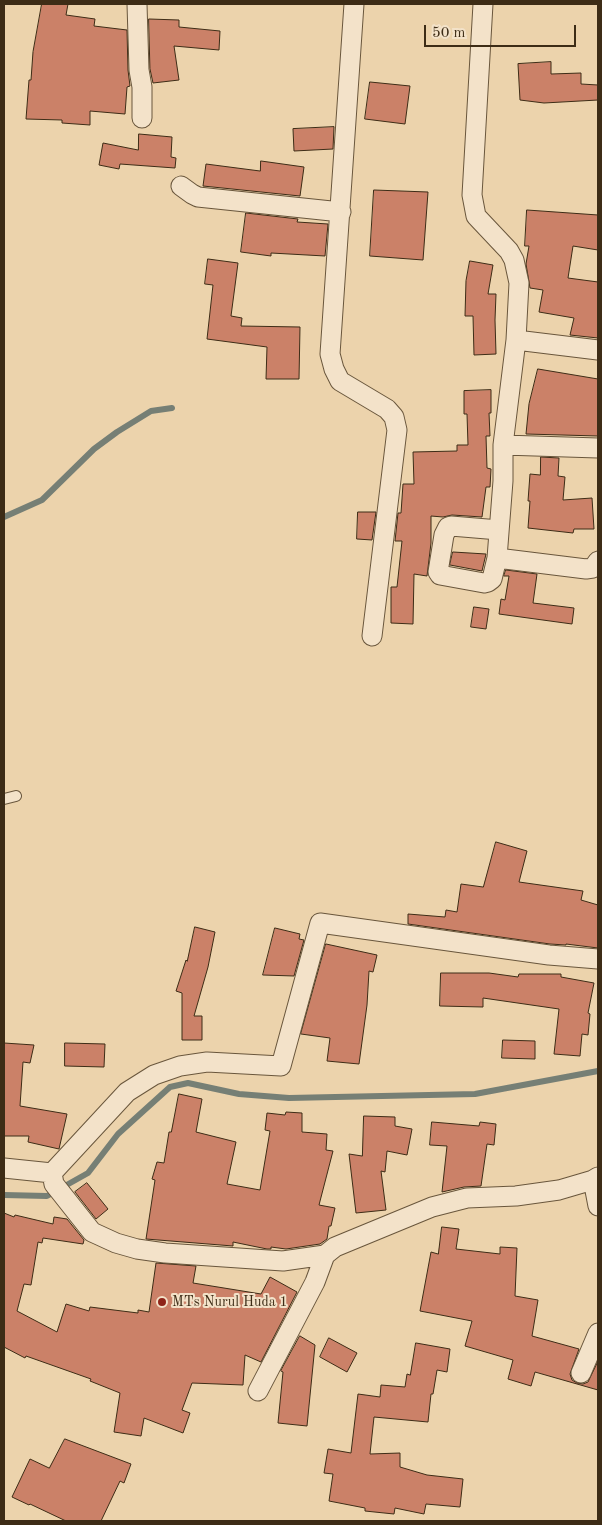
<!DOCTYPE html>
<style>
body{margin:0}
#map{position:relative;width:602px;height:1525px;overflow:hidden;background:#ecd3ac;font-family:"Old Standard TT",serif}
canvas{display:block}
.frame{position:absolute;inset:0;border:5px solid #3d2c16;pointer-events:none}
.scale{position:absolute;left:424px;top:25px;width:152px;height:22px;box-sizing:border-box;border:2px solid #3d2c16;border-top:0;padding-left:6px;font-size:15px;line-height:18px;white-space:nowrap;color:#3d2c16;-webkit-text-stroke:4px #f3e2c9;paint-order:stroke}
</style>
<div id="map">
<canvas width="602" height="1525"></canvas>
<div class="frame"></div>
<div class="scale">50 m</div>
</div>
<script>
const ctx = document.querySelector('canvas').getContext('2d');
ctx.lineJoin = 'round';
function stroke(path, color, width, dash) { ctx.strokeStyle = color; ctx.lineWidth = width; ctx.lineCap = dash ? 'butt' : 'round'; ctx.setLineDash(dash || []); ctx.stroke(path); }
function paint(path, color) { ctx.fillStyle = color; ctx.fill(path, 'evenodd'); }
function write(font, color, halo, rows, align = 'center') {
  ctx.font = font + ' "Old Standard TT",serif'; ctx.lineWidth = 4; ctx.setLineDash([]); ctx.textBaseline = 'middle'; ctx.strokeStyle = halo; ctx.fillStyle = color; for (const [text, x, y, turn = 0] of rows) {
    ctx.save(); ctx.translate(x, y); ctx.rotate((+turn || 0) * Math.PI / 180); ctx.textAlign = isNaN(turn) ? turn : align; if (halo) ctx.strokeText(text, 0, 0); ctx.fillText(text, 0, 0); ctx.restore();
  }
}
stroke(new Path2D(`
 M4 517 42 500 94 449 117 432 151 411 172 408
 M4 1195 47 1196 88 1173 118 1134 170 1087 188 1083 239 1094 289 1098 475 1094 598 1071`), '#767f75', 6);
const building = new Path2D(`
 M42 4H68L66 15 95 19 94 26 127 30 128 70 130 86 127 87 125 114 90 111V125L62 123V120L26 119 29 80H31L33 52Z
 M149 19 179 20V27L220 31 219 50 174 46 179 80 153 83 150 69Z
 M551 62V74L581 73V84L598 85V100L544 103 520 100 518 64Z
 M370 82 410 86 405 124 365 119Z
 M334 127 333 149 294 151 293 129Z
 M139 134 172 137 171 157 176 158 175 168 120 164 119 169 99 165 103 143 138 150Z
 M261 161 304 167 300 196 203 186 206 164 260 171Z
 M374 190 428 192 423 260 370 256Z
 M527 210 598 215V250L573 246 568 278 598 282V338L570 335 574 318 539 312 543 290 530 288 526 264 529 246H525Z
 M246 213 298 219 297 222 328 224 325 256 271 253V256L241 252Z
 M208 259 238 263 231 316 242 318 241 326 300 327 299 379H266L267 347 207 339 213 285 205 284Z
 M470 261 493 265 488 294H496L495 320 496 354 474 355 473 316H465L466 281Z
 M538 369 598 379V436L526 434 529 404Z
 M491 390V413H489L490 436H486L487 468 491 469 490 487H486L482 517 452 515 443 517 431 516V543L427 576 414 574 413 624 391 623V587H397L402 541H395L398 513H401L403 484H414L413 452 457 451V445H468L467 414H464V391Z
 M541 457 559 458 558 476 565 477 563 500 592 498 594 529H574L573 533 528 528 530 501H528L530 474 540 475Z
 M358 512H376L372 540 357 539Z
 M453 552 486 554 482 571 450 565Z
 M506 570 537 574 533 603 574 608 572 624 499 614 501 599 505 600 509 576H504Z
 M474 607 489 609 486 629 471 627Z
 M496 842 527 851 519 882 583 891 581 900 598 905V948L566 944V945L550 944 408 924V914L445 917 446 910 457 912 461 884 483 887Z
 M195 927 215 932 208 967 194 1016H202V1040H182V993L176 991 186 960 187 961Z
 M275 928 300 934 299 939 304 940 294 976 263 975Z
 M326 944 377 955 373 972 369 971 367 1005 359 1064 327 1061 330 1038 301 1034Z
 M441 973H489L518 977 519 974H561V977L594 983 588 1013 590 1014 588 1035 582 1034 580 1056 554 1054 559 1009 483 998V1007L440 1006Z
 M503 1040 535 1041V1059L502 1058Z
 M4 1043 34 1045 30 1063 23 1062 20 1106 67 1114 59 1149 28 1142 29 1136H4Z
 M65 1043 105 1044 104 1067 65 1066Z
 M179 1094 202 1099 196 1132 236 1142 227 1184 260 1190 270 1131 265 1130 267 1113 285 1115 286 1112 302 1113V1132L327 1134 326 1150 333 1151 319 1205 335 1208 331 1226H329L327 1239 320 1244 286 1249 271 1247V1249H267L233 1242V1246L146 1239 155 1180 152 1179 157 1162 164 1163 169 1132H171Z
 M364 1116 395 1117V1126L412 1129 407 1155 387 1151 385 1172 381 1171 386 1210 356 1213 349 1154 362 1156Z
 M432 1122 479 1126 480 1122 496 1124 494 1145 487 1144 481 1186 464 1187 442 1192 447 1146 430 1145Z
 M87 1183 108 1209 96 1219 75 1192Z
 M4 1213 14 1217 15 1215 53 1224 54 1217 67 1219 84 1240 83 1244 43 1238 42 1243 38 1242 31 1285 24 1284 17 1311 57 1332 66 1304 89 1311 90 1307 138 1313V1310L149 1312 156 1263 196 1266 193 1283 261 1294 270 1277 297 1292 261 1362 245 1355 243 1385 192 1383 182 1410 190 1413 183 1433 144 1418 141 1436 114 1432 120 1393 90 1381 91 1379 26 1356 25 1358 4 1347Z
 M442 1227 459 1229 456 1249 500 1254V1247L517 1248 515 1296 538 1300 532 1336 579 1349 570 1374 572 1380 577 1383 583 1384 588 1382 598 1361V1390L535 1372 531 1386 508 1379 513 1360 465 1346 472 1321 420 1311 431 1252 438 1254Z
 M300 1336 315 1345 307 1426 278 1423 283 1372 281 1371Z
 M329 1338 357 1353 347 1372 320 1357Z
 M416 1343 450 1349 447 1372 437 1370 433 1394H431L428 1422 374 1417 370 1454 400 1453V1467L427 1475 463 1479 460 1507 426 1504 424 1514 395 1508 394 1514 365 1511V1508L329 1501 333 1474 324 1473 328 1449 351 1453 358 1394 380 1397 381 1385 405 1387 407 1374 410 1375Z
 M65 1439 131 1464 124 1483 120 1481 101 1521H66L30 1504 29 1505 12 1497 30 1459 49 1468Z`);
paint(building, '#cb8168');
stroke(building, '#3d2c16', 1);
const lane = new Path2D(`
 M4 799 16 796`);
const street = new Path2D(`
 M137 4 139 70 142 87V118
 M354 4 330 354 334 369 340 381 387 409 394 417 397 430 372 636
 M483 4 472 195 476 216 509 251 514 260 519 283 516 340 503 445V481L497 558 492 579 488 582 484 583 440 575 438 572 444 535 448 527 451 526 499 530
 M181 186 192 194 198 197 341 212
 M516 340 598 350
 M503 445 598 448
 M497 558 586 569 593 568 598 561
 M4 1168 52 1173
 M52 1173 127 1092 154 1075 180 1066 207 1062 281 1066 320 923 549 955 598 959
 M52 1173 54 1184 92 1232 116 1243 137 1249 165 1253 283 1261 325 1255 335 1247 432 1207 467 1198 516 1196 559 1190 593 1180 598 1177
 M593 1180 598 1206
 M581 1373 598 1333
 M258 1391 315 1282 325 1255`);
stroke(lane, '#69563c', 12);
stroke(street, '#69563c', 21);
stroke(lane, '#f3e2c9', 10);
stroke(street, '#f3e2c9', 19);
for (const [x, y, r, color] of [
 [162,1302,5,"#8f2418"]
]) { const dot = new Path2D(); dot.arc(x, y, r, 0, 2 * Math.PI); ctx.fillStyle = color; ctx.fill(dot); stroke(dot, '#f3e2c9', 2); }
write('14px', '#3d2c16', '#f3e2c9', [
 ["MTs Nurul Huda 1",172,1302]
], 'left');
</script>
